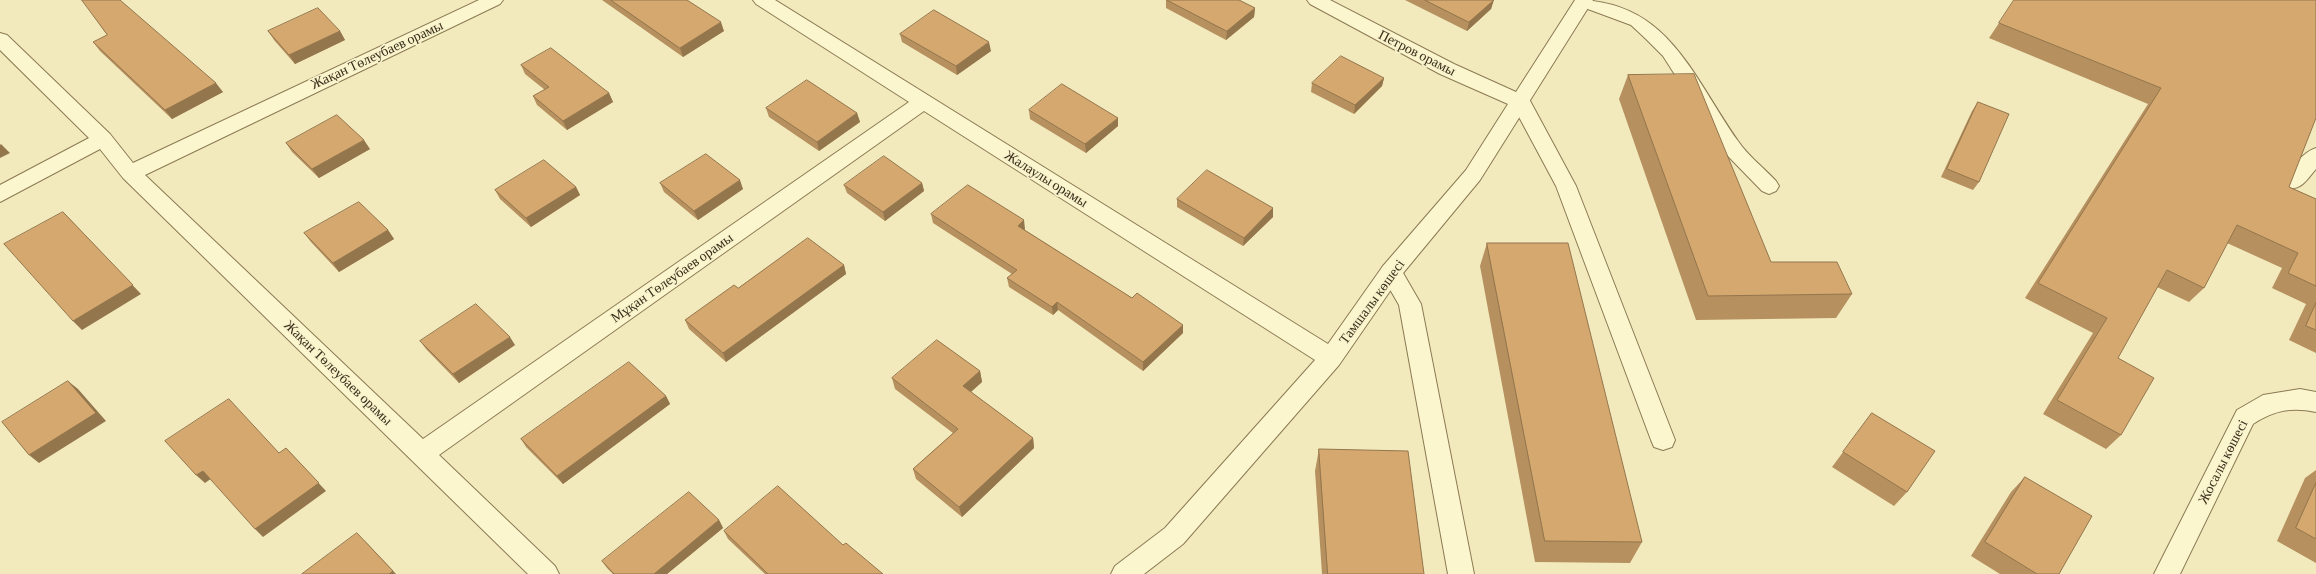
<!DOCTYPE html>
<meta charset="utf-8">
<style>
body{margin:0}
canvas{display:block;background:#f2eabc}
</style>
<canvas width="2316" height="574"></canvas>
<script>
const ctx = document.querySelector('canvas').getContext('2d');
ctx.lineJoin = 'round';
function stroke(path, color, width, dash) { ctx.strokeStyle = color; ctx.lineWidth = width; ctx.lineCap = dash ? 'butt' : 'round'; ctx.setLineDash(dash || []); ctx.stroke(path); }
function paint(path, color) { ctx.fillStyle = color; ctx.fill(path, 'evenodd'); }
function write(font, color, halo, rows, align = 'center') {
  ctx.font = font + ' "Crimson Pro",serif'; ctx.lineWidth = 3.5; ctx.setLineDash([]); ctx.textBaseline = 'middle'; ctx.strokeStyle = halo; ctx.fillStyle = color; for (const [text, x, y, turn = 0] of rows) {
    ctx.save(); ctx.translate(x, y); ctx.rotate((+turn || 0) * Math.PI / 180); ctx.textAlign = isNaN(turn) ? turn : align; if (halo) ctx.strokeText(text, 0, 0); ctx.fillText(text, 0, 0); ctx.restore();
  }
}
const service = new Path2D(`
 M1575 0C1668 0 1692 76 1738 141 1748 156 1764 168 1776 181L1779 186 1776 191 1769 194 1762 191 1725 153 1663 56 1646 39 1631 25 1577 5Z
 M1521 95 1528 97 1576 186 1675 440 1672 447 1663 450 1654 447 1651 440 1556 186 1511 102 1514 97Z
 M2316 148V169C2307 179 2301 192 2286 187L2283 182C2289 170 2303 152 2316 148Z
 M1391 264 1399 266 1421 304 1474 574H1448L1399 305 1380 272 1383 266Z`);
const minor = new Path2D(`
 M479 0H503L500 4 145 175 423 439 909 102 756 4 753 0H775L1328 344 1383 266 1466 170 1508 104 1440 74 1310 4 1307 0H1330L1454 64 1516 92 1575 0H1593L1480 180 1399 278 1339 365 1183 544 1144 574H1111L1115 566 1165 528 1315 360 924 111 439 455 555 566 559 574H528L123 178 100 149 0 202V185L89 138 0 50V33L7 35 110 134 133 163Z
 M2300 389 2316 392V412C2292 407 2274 410 2253 424L2180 574H2154L2237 410 2263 395Z`);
stroke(service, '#8b7a54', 2);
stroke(minor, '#8b7a54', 2);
paint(service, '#fcf6cf');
paint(minor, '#fcf6cf');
paint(new Path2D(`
 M602 0H687L724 31 683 57Z
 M1166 0H1239L1255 8 1254 17 1226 40 1166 8Z
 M1405 0H1493L1491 9 1467 31Z
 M2316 0 2289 187 2316 199V353L2289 340 2306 304 2272 288 2282 268 2227 243 2204 288 2189 302 2157 287 2118 358 2121 435 2106 449 2043 414 2093 333 2025 298 2148 104 1989 38 1999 23Z
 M268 31H340L345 40 295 64 274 40Z
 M900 34 991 51 957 75 902 42Z
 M93 42 223 92 172 119 100 51Z
 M521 65 609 93 613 102 567 130 537 105 533 96 545 90 525 74Z
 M1628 75 1771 262 1852 294 1836 318 1696 320 1619 99Z
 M1384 78 1382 86 1354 114 1311 92 1312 83Z
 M1978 102 1979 182 1973 190 1941 177 1972 111Z
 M766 108 857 113 860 122 819 151 769 117Z
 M1029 110 1118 126 1086 153 1030 119Z
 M286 143 370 149 319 178 292 152Z
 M660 183 743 189 698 220 664 192Z
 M922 183 924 191 885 221 847 193 844 185Z
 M576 187 580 195 531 227 500 199 495 190Z
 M1177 199 1273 217 1243 246 1177 207Z
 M931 214 1025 229V230L1132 298 1183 325V333L1143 371 1058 310 1053 315 1009 287 1007 278 1012 274 933 223Z
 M388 230 394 239 339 272 311 242 304 233Z
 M1487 243 1642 542 1630 563 1535 562 1480 266Z
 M844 265 846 274 726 362 689 329 685 320 738 288Z
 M420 341 515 345 459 383 426 349Z
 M980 371 982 382 971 392 1033 438 1034 448 962 517 916 479 913 469 953 433 895 389 892 378Z
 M666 396 670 404 563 484 526 447 521 439Z
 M1872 413 1907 492 1894 506 1832 467Z
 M1319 449 1424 574H1322L1315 471Z
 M2316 470V563L2277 541 2305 478Z
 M2025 477 2059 574H2000L1971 556 2011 492Z
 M719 520 723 528 667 574H613L607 568 602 561Z
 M724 531 843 545 883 574H765L728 539Z`), '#b6905f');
paint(new Path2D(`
 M1494 0 1491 9 1467 31 1469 22Z
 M1255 8 1254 17 1226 40 1227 31Z
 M721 22 724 31 683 57 680 48Z
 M340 31 345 40 295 64 289 55Z
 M989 42 991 51 957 75 956 66Z
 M1384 78 1382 86 1354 114 1355 105Z
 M216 83 223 92 172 119 165 110Z
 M609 93 613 102 567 130 563 121Z
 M857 113 860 122 819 151 817 142Z
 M1118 118V126L1086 153 1085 144Z
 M364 140 370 149 319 178 312 169Z
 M1 144 10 153 0 158V145Z
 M740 180 743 189 698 220 694 211Z
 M922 183 924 191 885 221 883 212Z
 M576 187 580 195 531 227 526 218Z
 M1273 208V217L1243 246 1244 238Z
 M63 212 141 294 82 330 73 321Z
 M1024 220 1025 229 1019 234 1018 226Z
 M388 230 394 239 339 272 333 263Z
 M844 265 846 274 726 362 723 353Z
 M1057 302 1058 310 1053 315 1052 307Z
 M1183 325V333L1143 371V362Z
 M510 337 515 345 459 383 453 374Z
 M980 371 982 382 965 397 963 386Z
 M68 381 78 389 106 421 39 463 29 455Z
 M666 396 670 404 563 484 557 476Z
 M1033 438 1034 448 962 517 959 507Z
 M286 448 326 491 263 537 255 529Z
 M203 471 212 478 205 483 196 475Z
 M719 520 723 528 667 574H654Z
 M364 540 396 574H389Z`), '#94764d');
const building = new Path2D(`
 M82 0H120L216 83 165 110 93 42 107 35Z
 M611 0H687L721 22 680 48Z
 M1167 0H1239L1255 8 1227 31Z
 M1425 0H1494L1469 22Z
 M2014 0H2316V118L2289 187 2316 199V286L2288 273 2298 253 2237 225 2204 288 2167 270 2118 358 2154 378 2121 435 2057 400 2107 318 2038 283 2161 88 1999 23Z
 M318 8 340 31 289 55 268 31Z
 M934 10 989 42 956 66 900 34Z
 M551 48 609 93 563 121 533 96 549 87 521 65Z
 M1341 56 1384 78 1355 105 1312 83Z
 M1694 74 1771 262H1837L1852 294 1708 296 1628 75Z
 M807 80 857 113 817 142 766 108Z
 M1062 84 1118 118 1085 144 1029 110Z
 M1978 102 2009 114 1979 182 1947 169Z
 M337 115 364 140 312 169 286 143Z
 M706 154 740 180 694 211 660 183Z
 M884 156 922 183 883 212 844 185Z
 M544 160 576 187 526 218 495 190Z
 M1207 170 1273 208 1244 238 1177 199Z
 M968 185 1024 220 1018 226 1132 298 1137 293 1183 325 1143 362 1057 302 1052 307 1007 278 1017 270 931 214Z
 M359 202 388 230 333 263 304 233Z
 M63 212 133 285 73 321 4 244Z
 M808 238 844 265 723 353 685 320 734 285 738 288Z
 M1487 243H1568L1642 542 1545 541Z
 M2316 303V330L2306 326Z
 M476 304 510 337 453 374 420 341Z
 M937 340 980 371 963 386 1033 438 959 507 913 469 958 429 892 378Z
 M629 362 666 396 557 476 521 439Z
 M68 381 96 413 29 455 2 422Z
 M229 399 279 453 286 448 319 483 255 529 203 471 196 475 165 441Z
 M1872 413 1935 451 1907 492 1843 452Z
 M1319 449 1408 451 1424 574H1328Z
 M2025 477 2092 516 2059 574H2037L1985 542Z
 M2316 483V539L2296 528Z
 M778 486 843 545 846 543 883 574H768L724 531Z
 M689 492 719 520 654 574H614L602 561Z
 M357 533 393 571 389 574H302Z`);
paint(building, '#d4a86e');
stroke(building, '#94764d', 1);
write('14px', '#382d1a', '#f9f3cc', [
 ["Петров орамы",1417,53,27],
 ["Жақан Төлеубаев орамы",377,55,-25],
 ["Жалаулы орамы",1046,179,32],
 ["Мұқан Төлеубаев орамы",672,278,-35],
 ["Тамшалы көшесі",1372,302,-54],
 ["Жақан Төлеубаев орамы",338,373,44],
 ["Жосалы көшесі",2223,462,-63]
]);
</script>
